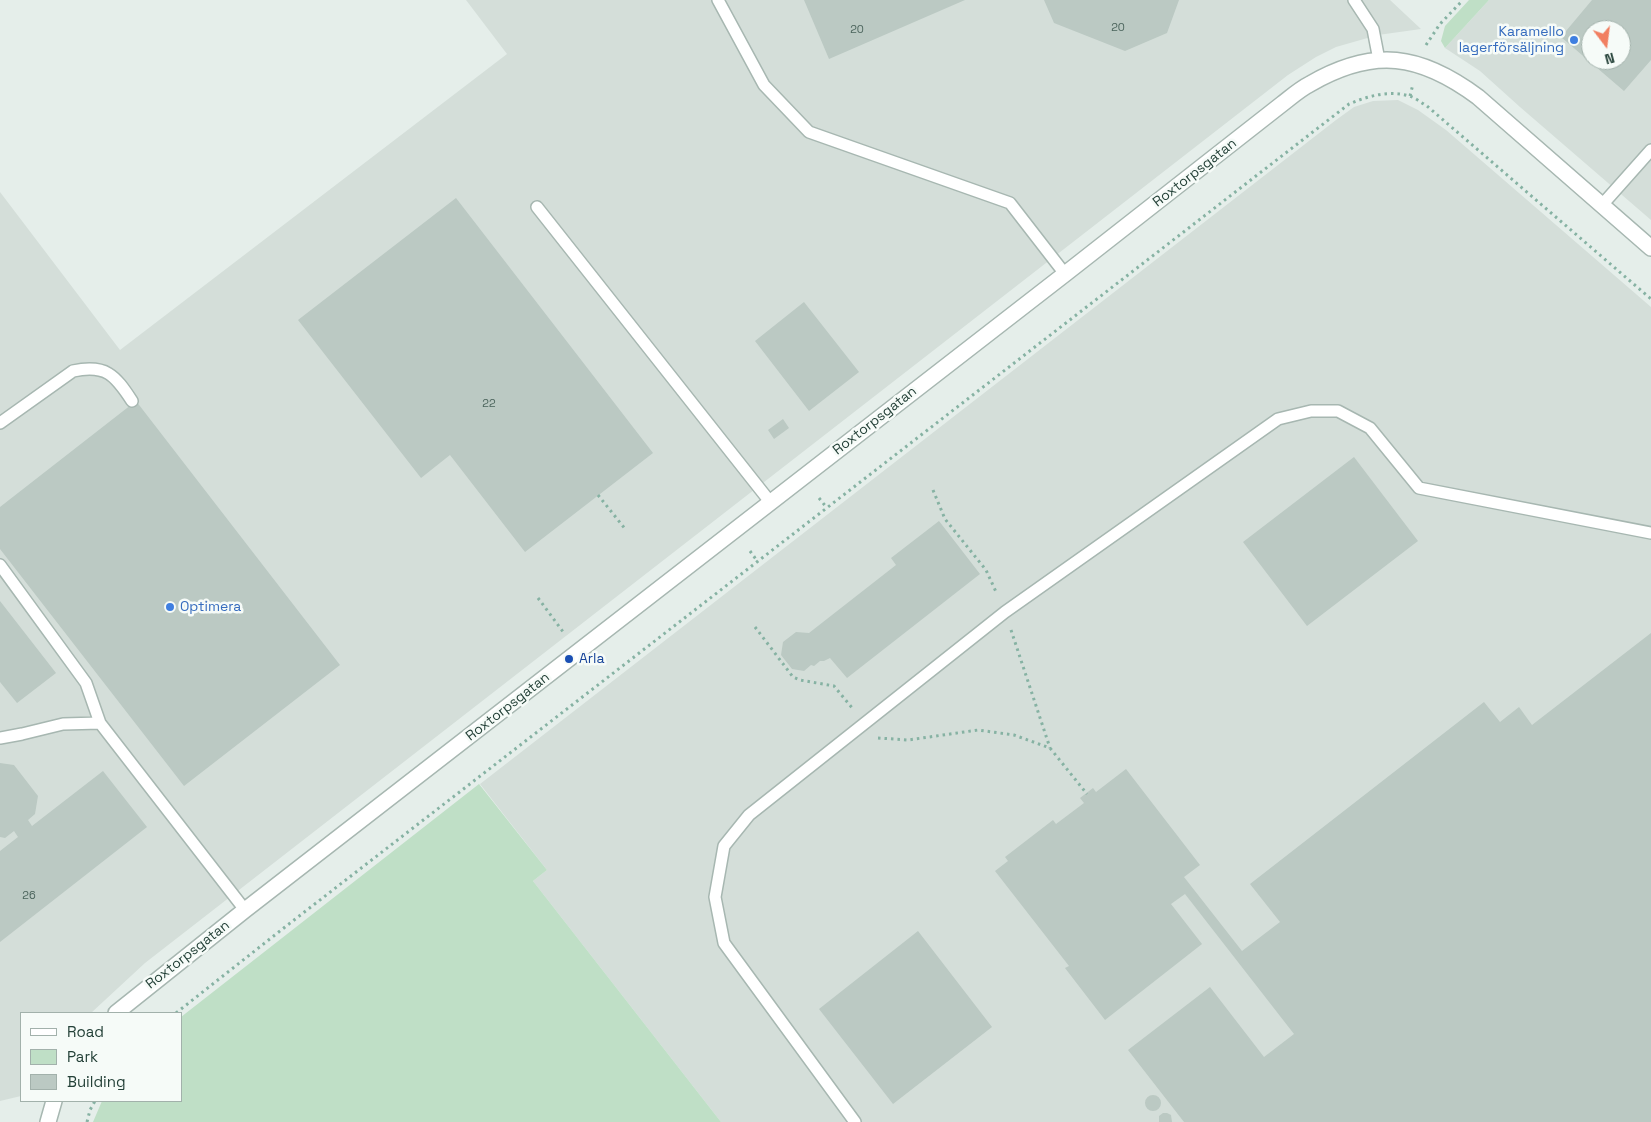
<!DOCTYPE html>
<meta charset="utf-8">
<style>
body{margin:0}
#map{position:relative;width:1651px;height:1122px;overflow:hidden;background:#e5eeea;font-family:"Space Grotesk",sans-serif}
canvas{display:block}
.legend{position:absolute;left:20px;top:1012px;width:162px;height:90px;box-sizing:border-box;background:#f6fbf8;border:1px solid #a2b1ab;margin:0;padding:6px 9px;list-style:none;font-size:15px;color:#244138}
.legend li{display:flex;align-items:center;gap:10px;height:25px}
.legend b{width:25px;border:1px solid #a2b1ab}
.north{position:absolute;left:1581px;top:20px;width:50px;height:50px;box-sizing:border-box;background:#f6fbf8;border:1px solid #a2b1ab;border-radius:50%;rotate:165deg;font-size:14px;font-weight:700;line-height:20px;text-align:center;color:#244138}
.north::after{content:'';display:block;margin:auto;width:18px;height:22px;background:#f17f61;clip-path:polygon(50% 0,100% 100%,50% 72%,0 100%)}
</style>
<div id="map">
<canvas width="1651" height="1122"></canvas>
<ul class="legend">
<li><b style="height:6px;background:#fff"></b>Road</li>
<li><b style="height:14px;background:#bfdfc6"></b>Park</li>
<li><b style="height:14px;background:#bbc9c3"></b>Building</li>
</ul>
<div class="north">N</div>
</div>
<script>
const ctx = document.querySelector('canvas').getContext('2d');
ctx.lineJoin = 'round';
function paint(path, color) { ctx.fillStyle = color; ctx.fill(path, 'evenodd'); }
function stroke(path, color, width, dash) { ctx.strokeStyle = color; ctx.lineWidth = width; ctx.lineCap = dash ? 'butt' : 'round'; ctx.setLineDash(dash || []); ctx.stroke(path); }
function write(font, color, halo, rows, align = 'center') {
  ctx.font = font + ' "Space Grotesk",sans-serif'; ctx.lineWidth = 5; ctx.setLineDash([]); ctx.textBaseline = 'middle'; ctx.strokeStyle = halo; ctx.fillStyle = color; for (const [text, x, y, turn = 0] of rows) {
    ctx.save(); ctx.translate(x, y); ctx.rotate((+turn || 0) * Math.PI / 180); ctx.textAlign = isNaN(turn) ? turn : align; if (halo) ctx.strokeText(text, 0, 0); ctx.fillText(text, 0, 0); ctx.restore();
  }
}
paint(new Path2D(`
 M466 0H1390L1421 29 1378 35 1336 47 1316 57 1288 75 145 963 91 1013H21V1096L0 1101V192L120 350 507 54Z
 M1489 0H1651V220L1520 107 1480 71 1445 48ZM1591 30H1621V60H1591Z
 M1398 100 1418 110 1446 130 1651 307V1122H721L533 881 547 870 480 784 1336 120 1354 107 1373 101Z`), '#d4ded9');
paint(new Path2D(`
 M1469 0H1489L1445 48 1441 41 1445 26Z
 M479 784 547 870 533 881 721 1122H93L102 1101H181V1017Z`), '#bfdfc6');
paint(new Path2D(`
 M804 0H965L829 59Z
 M1044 0H1179L1167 33 1125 51 1054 23Z
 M1592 0H1651V60L1624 91 1561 37ZM1591 30H1621V60H1591Z
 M456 198 653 453 525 552 450 455 421 478 298 320Z
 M804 302 859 372 809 411 755 341Z
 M136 401 340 665 184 786 0 549V507Z
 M783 419 789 428 774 439 768 430Z
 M1354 457 1418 541 1307 626 1243 542Z
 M939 521 980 574 847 678 830 658 824 661H820L814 666 811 665 804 671 792 669 781 655 783 642 796 632 809 633 896 565 891 558Z
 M0 601 56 673 17 703 0 682Z
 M1651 633V1122H1184L1128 1050 1210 987 1264 1057 1294 1034 1185 894 1171 904 1202 944 1105 1020 1065 968 1069 966 995 871 1008 861 1005 857 1053 820 1056 824 1084 803 1080 798 1093 788 1096 792 1126 769 1200 865 1184 877 1242 951 1280 922 1250 884 1484 702 1500 722 1519 707 1532 725Z
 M0 763 14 765 38 796 35 814 28 820 32 826 103 771 147 827 0 942V851L18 837 14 831 5 838 0 837Z
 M918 931 992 1027 893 1104 819 1009Z
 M1145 1103a8 8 0 1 1 16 0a8 8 0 1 1-16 0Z
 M1163 1113H1167L1171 1115 1172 1122H1159V1116Z`), '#bbc9c3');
const service = new Path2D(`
 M718 0 764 85 809 132 1010 203 1065 274
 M1354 0 1373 29 1379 60
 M1602 205 1651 150
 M537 207 771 503
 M0 423 73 371C106 364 115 375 132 401
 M0 565 86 683 100 723 245 910
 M0 738 22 734 63 724 100 723
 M855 1122 724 943 715 897 724 846 749 815 1005 612 1278 419 1311 411H1338L1370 428 1419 488 1651 533`);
const minor = new Path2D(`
 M116 1013 245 910 1065 274 1282 104C1291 97 1300 89 1310 84 1374 47 1420 54 1478 97L1651 248
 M48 1122 54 1101`);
stroke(service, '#a7b7b1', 14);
stroke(minor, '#a7b7b1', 18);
stroke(new Path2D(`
 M1426 45 1440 24 1463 0
 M1410 96 1413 84
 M933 490 945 519 986 570 997 594
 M598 495 626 530
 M819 498 827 508
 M750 551 758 562
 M538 598 564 633
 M755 627 793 677 800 680 834 686 853 709
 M1011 630 1050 748
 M878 738 908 740 978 730 1014 735 1050 748 1087 794
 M176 1013 285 927 1349 104C1368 96 1389 90 1409 96 1415 97 1421 103 1427 106L1651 299
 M87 1122 90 1110 95 1101`), '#86b2a3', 3, [2.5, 4]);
stroke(service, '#fff', 11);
stroke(minor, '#fff', 15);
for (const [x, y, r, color] of [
 [1574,40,5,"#3f7fe0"],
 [170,607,5,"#3f7fe0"],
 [569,659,5,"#1a4fb4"]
]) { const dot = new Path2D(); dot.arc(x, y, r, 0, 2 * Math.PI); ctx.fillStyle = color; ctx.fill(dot); stroke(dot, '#f6fbf8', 2); }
write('11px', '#4a635b', null, [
 ["20",1118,28],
 ["20",857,30],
 ["22",489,404],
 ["26",29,896]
]);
write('14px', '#366cbe', '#f6fbf8', [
 ["Karamello",1564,32],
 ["lagerförsäljning",1564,48],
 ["Optimera",180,607,"left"]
], 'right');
write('14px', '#244138', '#f6fbf8', [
 ["Roxtorpsgatan",1195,173,-38],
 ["Roxtorpsgatan",875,421,-38],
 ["Roxtorpsgatan",508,707,-38],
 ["Roxtorpsgatan",188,955,-38]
]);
write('14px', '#164399', '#f6fbf8', [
 ["Arla",579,659]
], 'left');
</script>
